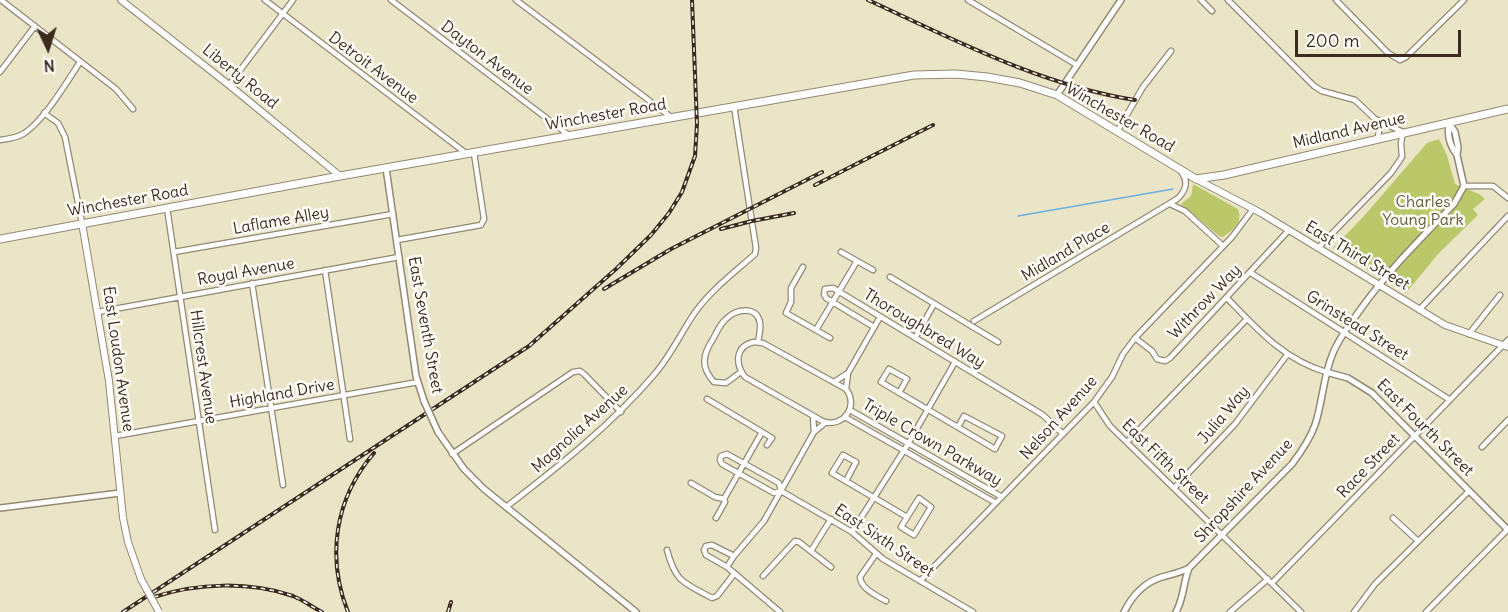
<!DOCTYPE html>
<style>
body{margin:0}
#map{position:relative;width:1508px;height:612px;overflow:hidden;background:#ebe5c8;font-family:Delius,sans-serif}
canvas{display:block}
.north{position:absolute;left:18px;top:18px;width:60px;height:60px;-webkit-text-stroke:4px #fdfcf7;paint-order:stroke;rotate:176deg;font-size:16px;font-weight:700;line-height:24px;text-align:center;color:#3b2a1e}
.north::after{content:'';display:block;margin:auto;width:21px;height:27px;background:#3b2a1e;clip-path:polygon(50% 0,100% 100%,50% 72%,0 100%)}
.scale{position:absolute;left:1295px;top:30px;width:166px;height:27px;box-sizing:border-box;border:3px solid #3b2a1e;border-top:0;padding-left:8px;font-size:18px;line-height:21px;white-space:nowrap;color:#3b2a1e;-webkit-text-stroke:4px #fdfcf7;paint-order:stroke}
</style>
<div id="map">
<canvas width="1508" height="612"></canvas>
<div class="north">N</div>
<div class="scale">200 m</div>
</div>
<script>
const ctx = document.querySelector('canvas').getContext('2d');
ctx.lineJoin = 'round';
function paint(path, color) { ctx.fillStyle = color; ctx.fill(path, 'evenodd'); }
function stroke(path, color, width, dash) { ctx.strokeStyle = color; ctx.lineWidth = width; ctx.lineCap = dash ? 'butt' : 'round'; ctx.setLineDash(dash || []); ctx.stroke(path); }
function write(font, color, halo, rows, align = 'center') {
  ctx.font = font + ' Delius,sans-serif'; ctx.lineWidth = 5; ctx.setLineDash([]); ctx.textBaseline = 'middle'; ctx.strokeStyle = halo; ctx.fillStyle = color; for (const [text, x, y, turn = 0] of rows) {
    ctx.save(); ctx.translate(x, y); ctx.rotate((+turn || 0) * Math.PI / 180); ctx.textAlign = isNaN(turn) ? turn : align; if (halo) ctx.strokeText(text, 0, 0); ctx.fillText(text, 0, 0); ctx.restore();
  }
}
paint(new Path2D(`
 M1439 139 1447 155 1455 184 1479 194 1485 199 1473 209 1478 215 1439 253 1406 293 1333 248 1364 216 1427 143Z
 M1193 184 1238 209C1243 223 1234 229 1223 237L1219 236 1181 204 1191 196Z`), '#bbc86a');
stroke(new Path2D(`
 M1018 216 1173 189`), '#6cafe1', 1.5);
const minor = new Path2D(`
 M1 0 116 89 133 109
 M265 0 467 154
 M391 0 570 136
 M516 0 671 117
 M968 0 1077 65
 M1201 0 1212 11
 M1228 0 1314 86 1322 91 1355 100 1375 119
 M1336 0 1388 53 1400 60 1406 57 1464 0
 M0 72 35 26
 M229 85 293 0
 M44 113 58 123 65 137 82 223
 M1118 130 1143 87 1171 51
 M0 140C8 139 16 138 23 134 43 122 67 82 80 62
 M1464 186H1493L1508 198
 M1170 204 1185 211 1223 246
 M167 208 215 530
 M397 240 481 225 484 219 474 153
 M1318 248 1391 173 1402 157 1401 143 1403 132 1375 119 1379 130 1378 138
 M174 252 393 214
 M841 252 873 270
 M803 267 791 288V302L786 313 830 338
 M325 270 350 439
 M1251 273 1450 400
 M890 277 998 342
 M252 283 283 485
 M1227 298C1257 329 1284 360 1326 372
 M1419 310 1508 216
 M98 312 399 257
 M974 321 1177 199C1185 192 1189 182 1182 173
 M874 327 826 298 824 294 825 289 833 288 1043 415 1063 434
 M816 330 857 261
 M1469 334 1500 295
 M915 338 934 304
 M1135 338 1152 351 1157 359 1165 361 1170 358 1289 230
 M754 342 763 343 846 389C859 406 844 427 824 422L745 377C735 364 735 346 754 342Z
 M741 372 726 383 714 382C700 367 703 354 713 339 717 332 720 324 726 319 736 309 757 305 760 323 761 329 759 336 758 342
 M848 373 880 317
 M834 382 848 373 846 389
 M899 393 907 379 889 369 881 382 995 449 1002 436 964 416 958 427
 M707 399 772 438 767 445
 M1094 402 1110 426 1301 612
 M850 410 1002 497
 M813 416 814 432 826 422
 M845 417 996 503
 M115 436 418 382
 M1127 442 1247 319
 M1482 447 1508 420
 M452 454 573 372 580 371 584 374 621 412
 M846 481 856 462 843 455 832 473 907 517
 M691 483 715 497 724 499
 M1175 487 1235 424 1287 355
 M781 491 774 493 722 464 720 460 721 456 727 454 779 483 781 491 852 532 883 559 973 612
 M919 498 931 507 914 535 901 527Z
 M506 507C558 467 610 426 653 376 671 356 681 332 696 311 713 288 735 272 755 254L756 248 734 106
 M716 518 725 502 724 499 762 432
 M1393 518 1418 541
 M852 532 908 444 955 362
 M667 550C676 583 683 582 712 598L717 596 734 574
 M811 551 831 519
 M876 554 860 577C861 589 876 595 886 601
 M734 556 712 545 706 546 704 550 706 555 727 567 780 612
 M727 567 734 556 764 521 814 432
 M763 576 795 541 799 542 831 567
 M920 581 1094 402 1112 377 1123 354 1135 338 1232 237 1253 209
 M1272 583 1508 340
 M1230 612 1268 579
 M1354 612 1375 584 1469 491
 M1426 612 1508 529`);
const tertiary = new Path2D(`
 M1057 95 1121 0
 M1449 123C1447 135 1449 145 1457 155
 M386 168 416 376 424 401
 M1326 372 1348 378 1372 393 1508 530
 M438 432 464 469 484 489 636 612
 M0 508 120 493
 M1124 612C1132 596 1145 582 1162 577 1172 574 1180 573 1189 568L1292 464C1301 452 1310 439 1315 425 1323 401 1323 376 1333 353 1339 338 1350 324 1360 310 1388 271 1421 238 1454 204L1464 186 1457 155 1458 147 1455 132 1449 123
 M1176 612C1184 598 1183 583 1189 568`);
const secondary = new Path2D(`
 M121 0 229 85 340 176
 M1196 179 1261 213 1445 325 1508 347
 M82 223 109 381 123 518 128 542 141 579`);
const primary = new Path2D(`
 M0 239 340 176 914 75 956 74 987 77 1020 83 1057 95 1196 179 1224 175 1508 109`);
stroke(minor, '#938873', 7);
stroke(tertiary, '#938873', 8);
stroke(secondary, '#938873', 8);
stroke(primary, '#938873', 9);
stroke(minor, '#fff', 4.5);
stroke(tertiary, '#fff', 5);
stroke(secondary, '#fff', 6);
stroke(primary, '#fff', 7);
const rail = new Path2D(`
 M868 0C955 40 1040 85 1135 100
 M815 185 933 125
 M721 229 752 221 794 213
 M604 289 671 249 822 172
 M154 597C197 583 249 581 293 596 303 600 312 607 322 612
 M123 612 529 346 616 269 651 235 669 213 682 192 695 156 697 124 692 0
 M348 612C326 557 335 498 374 453
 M448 612 451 602`);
stroke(rail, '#3b2a1e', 4);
stroke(rail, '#fdfcf7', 1.5, [4.5]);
const tertiaryBridge = new Path2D(`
 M424 401 438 432`);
const secondaryBridge = new Path2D(`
 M141 579 159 612`);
stroke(tertiaryBridge, '#938873', 8, []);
stroke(secondaryBridge, '#938873', 8, []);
stroke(tertiaryBridge, '#fff', 5);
stroke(secondaryBridge, '#fff', 6);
write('16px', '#3b2a1e', '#fdfcf7', [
 ["Dayton Avenue",487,58,37],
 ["Detroit Avenue",373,68,37],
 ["Liberty Road",240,77,39],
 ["Winchester Road",606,115,-10],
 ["Winchester Road",1120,118,30],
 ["Midland Avenue",1349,131,-13],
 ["Winchester Road",128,201,-10],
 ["Laflame Alley",281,221,-10],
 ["Midland Place",1066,252,-31],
 ["East Third Street",1357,256,31],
 ["Royal Avenue",246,272,-10],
 ["Withrow Way",1205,302,-46],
 ["East Seventh Street",425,325,80],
 ["Grinstead Street",1357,326,32],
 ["Thoroughbred Way",924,329,31],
 ["East Loudon Avenue",118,359,82],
 ["Hillcrest Avenue",203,367,82],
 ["Highland Drive",282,394,-10],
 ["Julia Way",1224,415,-50],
 ["Nelson Avenue",1059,418,-48],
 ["East Fourth Street",1425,428,45],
 ["Magnolia Avenue",580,429,-42],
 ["Triple Crown Parkway",932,443,30],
 ["East Fifth Street",1165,462,44],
 ["Race Street",1369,466,-46],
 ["Shropshire Avenue",1244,491,-47],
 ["East Sixth Street",884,541,34]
]);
write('16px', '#615935', '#fdfcf7', [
 ["Charles",1423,202],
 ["Young Park",1423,220]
]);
</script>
